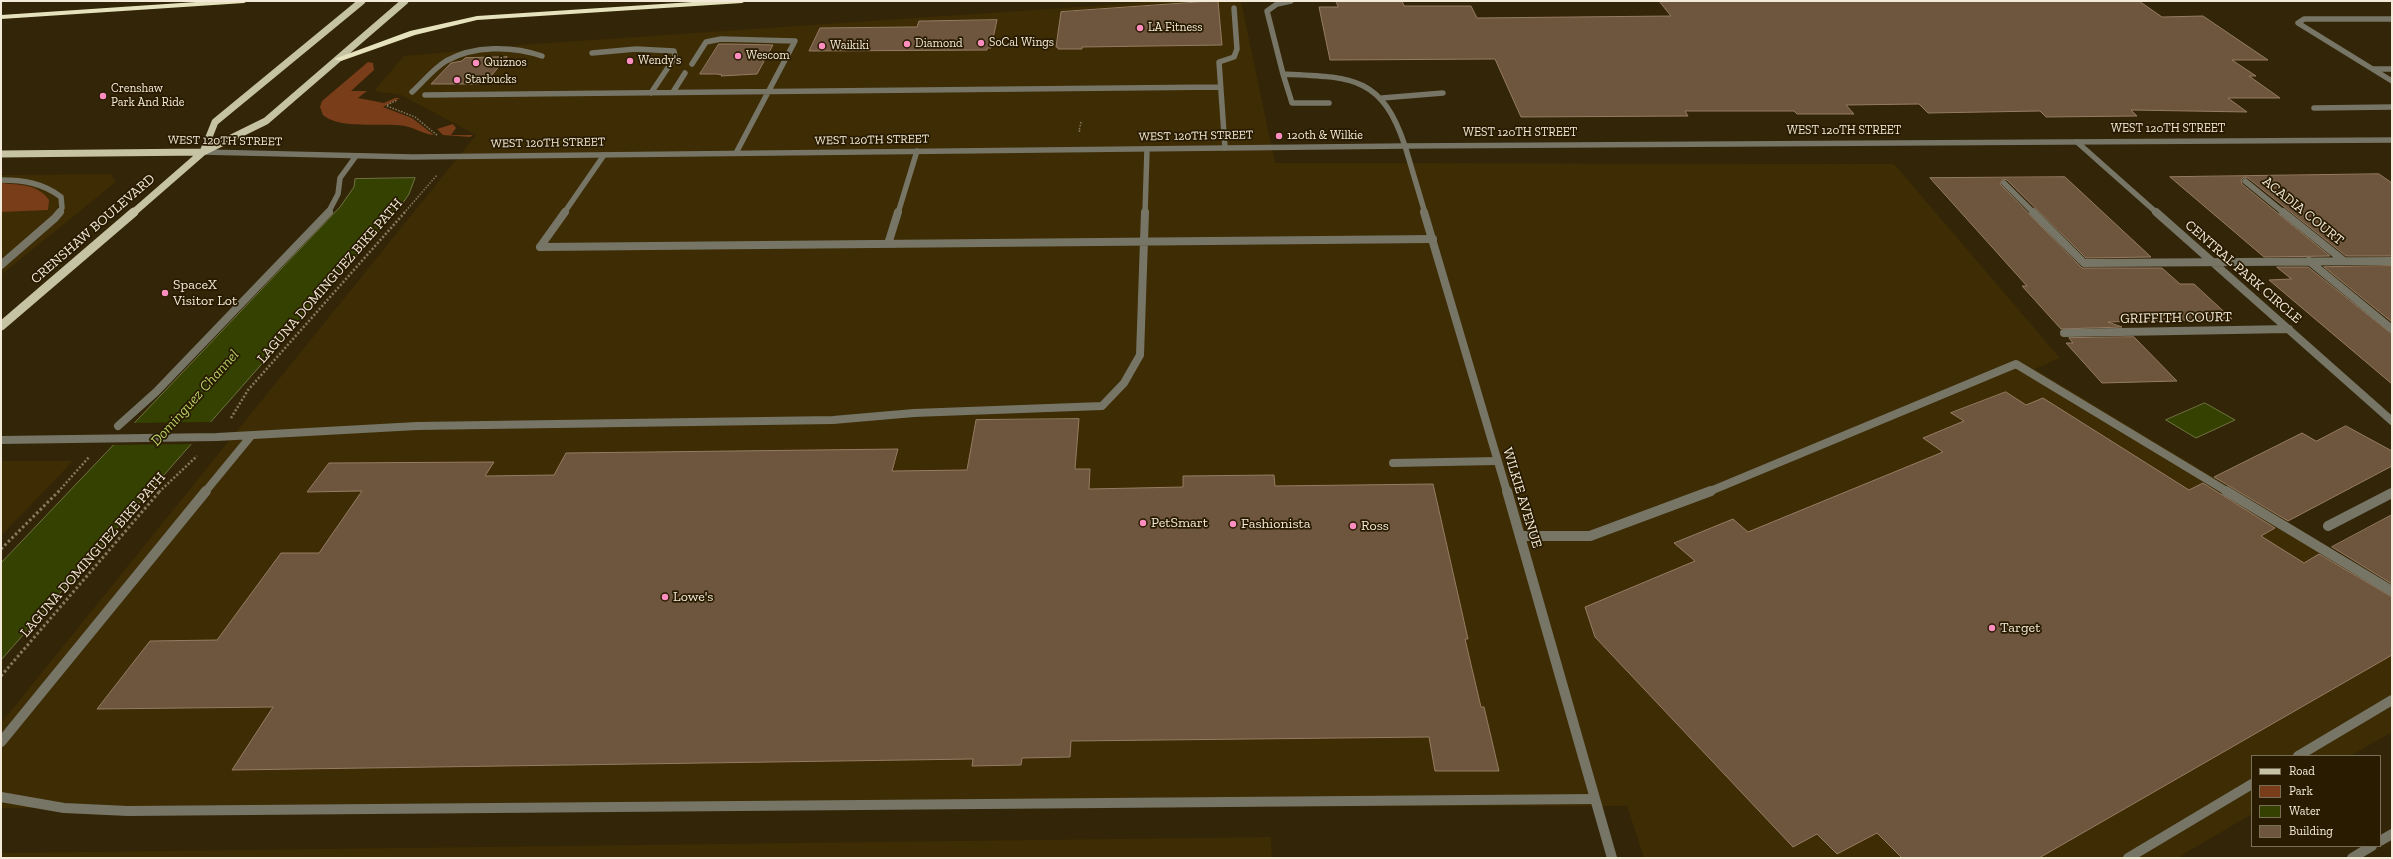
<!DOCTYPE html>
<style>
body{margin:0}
#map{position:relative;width:2393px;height:859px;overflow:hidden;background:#332507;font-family:"Zilla Slab",serif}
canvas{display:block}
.frame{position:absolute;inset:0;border:2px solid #f3ead9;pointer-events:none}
.legend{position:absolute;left:2251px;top:755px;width:130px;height:92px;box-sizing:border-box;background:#281b00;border:1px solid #796e57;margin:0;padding:5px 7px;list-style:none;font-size:12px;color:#f3ead9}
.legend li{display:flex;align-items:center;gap:8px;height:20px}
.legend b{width:20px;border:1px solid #796e57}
</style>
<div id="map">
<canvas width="2393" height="859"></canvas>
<div class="frame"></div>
<ul class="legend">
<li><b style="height:5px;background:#c6c3a4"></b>Road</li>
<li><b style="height:11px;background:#793d1a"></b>Park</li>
<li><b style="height:11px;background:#354100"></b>Water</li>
<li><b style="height:11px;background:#6e563e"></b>Building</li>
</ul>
</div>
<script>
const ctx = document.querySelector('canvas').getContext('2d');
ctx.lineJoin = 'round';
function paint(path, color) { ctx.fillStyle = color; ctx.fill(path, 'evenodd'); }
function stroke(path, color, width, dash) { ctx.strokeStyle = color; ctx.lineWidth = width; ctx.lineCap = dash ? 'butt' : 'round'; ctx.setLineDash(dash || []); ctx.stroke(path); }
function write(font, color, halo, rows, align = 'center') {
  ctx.font = font + ' "Zilla Slab",serif'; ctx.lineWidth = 3.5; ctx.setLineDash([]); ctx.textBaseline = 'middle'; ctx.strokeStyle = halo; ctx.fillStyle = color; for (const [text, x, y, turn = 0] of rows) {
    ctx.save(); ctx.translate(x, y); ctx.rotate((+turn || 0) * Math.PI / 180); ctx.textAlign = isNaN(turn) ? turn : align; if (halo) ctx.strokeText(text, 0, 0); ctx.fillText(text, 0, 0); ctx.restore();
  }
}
paint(new Path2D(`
 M1165 1H1241L1275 163 1894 164 2060 358 2035 369 2392 585V732L2350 756H2252V814L2177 858H1644L1627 806 1 808V723L476 135 401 95 374 91 404 56 532 44Z
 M111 174 116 182 1 275V175Z
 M1 461H73L1 536Z
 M1271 837 1272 858H1V853Z`), '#3d2c04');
paint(new Path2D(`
 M368 62 373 63 374 70 351 91H367L358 98 384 103 395 98H400L383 107 412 118 434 135C423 134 415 128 405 126 383 122 340 130 323 115L320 107 322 101Z
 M453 124 456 128 451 135H473L470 137 443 135 437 129Z
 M1 183C19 185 38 184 49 200L48 210 1 212Z`), '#793d1a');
const water = new Path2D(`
 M415 178 409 194 400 207 1 660V563L340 207 354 187 355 179Z
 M2205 403 2235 420 2196 438 2166 420Z`);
paint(water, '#354100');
stroke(water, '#6e7441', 1);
paint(new Path2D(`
 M214 422 195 444 112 445 132 423Z`), '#332507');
const building = new Path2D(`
 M1218 1 1222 45 1082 47V49H1058V47H1056L1061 12Z
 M1336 1H1402L1404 6H1471L1477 18 1671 16 1659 1H2139L2162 17 2203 16 2268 60H2232L2256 76H2249L2280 98H2228L2247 112 2131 110 2137 116 2046 117 2040 111 1928 113 1919 104 1846 105 1854 114H1797L1794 111H1685L1688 116 1521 117 1495 59 1330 60 1319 7H1338Z
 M997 20 991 48H987V50L809 51 820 28 910 27H917L919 21H924Z
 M719 44H731L773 45 757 74 721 76 722 75 717 74H700Z
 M507 57 486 82 478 84H431L451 63 462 61 465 58Z
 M2379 174 2392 183V256H2346L2248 178 2244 177 2241 180 2242 184 2330 256 2264 257 2170 177Z
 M2065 177 2151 257 2086 258 2007 180 2003 179 2000 184 2082 268H2162L2180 284H2194L2232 319 2108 322 2122 327 2061 329 2022 286H2027L1930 178Z
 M2392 266V322L2324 267Z
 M2277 267H2308L2392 334V384L2269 280 2291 279Z
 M2134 337 2177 381 2102 383 2066 343H2073L2069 338Z
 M2006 392 2026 405 2043 398 2189 490 2203 483 2275 528 2261 536 2304 563 2319 554 2392 597V655L2039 858H1902L1877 833 1837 854 1817 834 1793 847 1595 637 1585 607 1695 561 1674 543 1733 519 1748 532 1943 452 1923 438 1964 421 1951 413Z
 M1079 419 1075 469H1090L1089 489 1183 487V476L1274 475 1275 486 1433 484 1468 639H1465L1481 707H1484L1499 771H1435L1429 737 1071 741 1070 757 1022 758 1021 765 972 766 973 759 232 770 273 707 97 709 150 641 217 640 281 553H319L362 491 307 492 329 463 494 462 485 476 554 475 566 453 898 449 892 471 967 470 976 420Z
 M2346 426 2392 451V466L2288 521 2214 477 2302 433 2316 441Z
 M2392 515V584L2332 547Z`);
paint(building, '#6e563e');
stroke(building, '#957b62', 1);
stroke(new Path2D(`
 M387 105 397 100
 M387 106 415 117 438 136
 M1081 122 1079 131H1081
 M404 213 437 175`), '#867a61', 1.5, [1.5, 1.5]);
stroke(new Path2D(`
 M231 418 248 390 405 212
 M58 492 89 457
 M159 492 197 456`), '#867a61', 2.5, [2, 2]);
stroke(new Path2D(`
 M1 549 59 491
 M1 676 160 491`), '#867a61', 3, [2.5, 2.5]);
stroke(new Path2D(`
 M1291 1 1277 4 1267 11 1283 74C1350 77 1382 75 1405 146
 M2392 19H2304L2298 23 2392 81
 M592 53 636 49 674 51 675 57 651 93
 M692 64 706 42 721 39 795 41 736 153
 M2374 69H2392
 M1283 74 1292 103H1329
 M412 92C423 82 433 69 446 61 474 45 513 46 542 56
 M673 92 685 73
 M425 95 1220 87
 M1382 98 1443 93
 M2314 108 2392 107
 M1225 148 1219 62 1234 57 1237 49 1234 8
 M1 180C23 180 43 183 61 197L62 208 59 213
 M328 213 338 194 340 178 356 156
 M564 213 604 155
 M898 213 917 151
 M1145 213 1147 149`), '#767566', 5.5);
stroke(new Path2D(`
 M888 244 898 212
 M540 247 1433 239
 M540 247 565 212
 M1 265 55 218 60 212
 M118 426 156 392 329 212
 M1 440 217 437 417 426 833 420 914 413 1102 406 1124 383 1140 355 1145 212
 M1393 463 1497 461
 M205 492 251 436
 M1708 492 2016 364 2228 492`), '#767566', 8);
stroke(new Path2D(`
 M2226 491 2392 591
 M1520 536H1590L1711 491
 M1 742 206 491
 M2298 756 2392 700
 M1 797 64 808 128 811 1594 799
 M2380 841 2392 834
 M2128 858 2252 784
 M2352 858 2372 846`), '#767566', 10);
stroke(new Path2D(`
 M2077 142 2157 213
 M1405 146 1425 213
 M2245 181 2284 213
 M2004 183 2034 213`), '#767566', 5.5);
stroke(new Path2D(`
 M1424 212 1507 492
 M2033 212 2084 263 2392 261
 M2156 212 2392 421
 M2283 212 2344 261
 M2309 261 2392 329
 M2064 333 2289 329`), '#767566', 8);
stroke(new Path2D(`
 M1507 491 1612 858
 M2328 526 2392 493`), '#767566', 10);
stroke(new Path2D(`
 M203 152 412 157 1405 146 2392 140`), '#767566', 5.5);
stroke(new Path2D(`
 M203 152 215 122 362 1
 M1 154 203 152
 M133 213 203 152 266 121 405 1`), '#c6c3a4', 7);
stroke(new Path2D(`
 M1 326 134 212`), '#c6c3a4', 9);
paint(new Path2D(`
 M211 1H248L244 3 1 19V15Z
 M708 1H746L742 3 477 20 415 35 341 61 334 59 410 31 477 16Z`), '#e5e2bd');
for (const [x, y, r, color] of [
 [1140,28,4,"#fd8ebf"],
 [981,43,4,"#fd8ebf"],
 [907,44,4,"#fd8ebf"],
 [822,46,4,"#fd8ebf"],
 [738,56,4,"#fd8ebf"],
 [630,61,4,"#fd8ebf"],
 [476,63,4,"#fd8ebf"],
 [457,80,4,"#fd8ebf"],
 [103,96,4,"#fd8ebf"],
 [1279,136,4,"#fd8ebf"],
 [165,293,4,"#fd8ebf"],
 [1143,523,4,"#fd8ebf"],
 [1233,524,4,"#fd8ebf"],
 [1353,526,4,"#fd8ebf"],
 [665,597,4,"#fd8ebf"],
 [1992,628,4,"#fd8ebf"]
]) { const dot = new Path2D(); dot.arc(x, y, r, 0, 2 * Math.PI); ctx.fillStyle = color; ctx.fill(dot); stroke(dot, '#281b00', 1.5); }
write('12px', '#f3ead9', '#281b00', [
 ["LA Fitness",1148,28],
 ["SoCal Wings",989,43],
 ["Diamond",915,44],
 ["Waikiki",830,46],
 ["Wescom",746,56],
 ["Wendy's",638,61],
 ["Quiznos",484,63],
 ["Starbucks",465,80],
 ["Crenshaw",111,89],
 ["Park And Ride",111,103],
 ["120th & Wilkie",1287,136]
], 'left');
write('12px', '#f3ead9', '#281b00', [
 ["WEST 120TH STREET",2168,129],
 ["WEST 120TH STREET",1844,131],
 ["WEST 120TH STREET",1520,133],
 ["WEST 120TH STREET",1196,136,-1],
 ["WEST 120TH STREET",872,140,-1],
 ["WEST 120TH STREET",225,141,1],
 ["WEST 120TH STREET",548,143,-1]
]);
write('14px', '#f3ead9', '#281b00', [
 ["ACADIA COURT",2303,211,39],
 ["CRENSHAW BOULEVARD",93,229,-41],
 ["CENTRAL PARK CIRCLE",2243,272,41],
 ["LAGUNA DOMINGUEZ BIKE PATH",330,281,-49],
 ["GRIFFITH COURT",2176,318,-1],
 ["WILKIE AVENUE",1522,498,73],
 ["LAGUNA DOMINGUEZ BIKE PATH",93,555,-49]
]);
write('14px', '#f3ead9', '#281b00', [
 ["SpaceX",173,285],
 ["Visitor Lot",173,301],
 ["PetSmart",1151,523],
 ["Fashionista",1241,524],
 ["Ross",1361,526],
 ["Lowe's",673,597],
 ["Target",2000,628]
], 'left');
write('italic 15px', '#b7d166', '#281b00', [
 ["Dominguez Channel",195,398,-48]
]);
</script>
